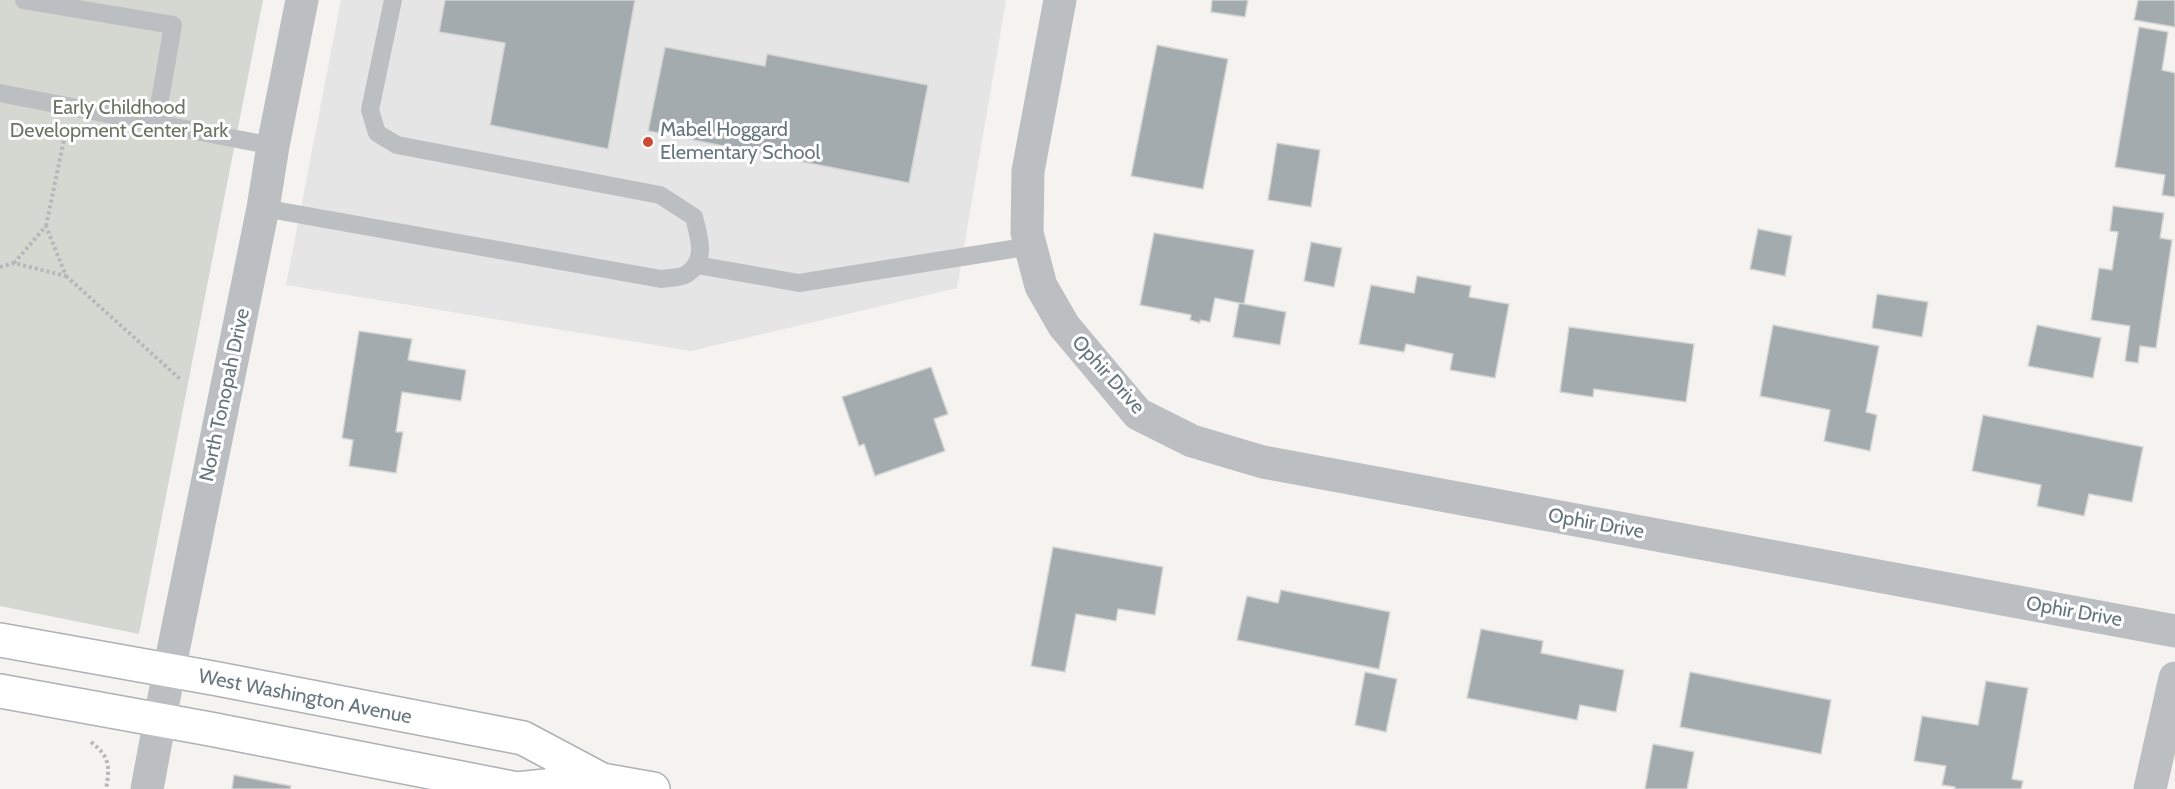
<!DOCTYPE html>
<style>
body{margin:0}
canvas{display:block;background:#f4f3f0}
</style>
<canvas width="2175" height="789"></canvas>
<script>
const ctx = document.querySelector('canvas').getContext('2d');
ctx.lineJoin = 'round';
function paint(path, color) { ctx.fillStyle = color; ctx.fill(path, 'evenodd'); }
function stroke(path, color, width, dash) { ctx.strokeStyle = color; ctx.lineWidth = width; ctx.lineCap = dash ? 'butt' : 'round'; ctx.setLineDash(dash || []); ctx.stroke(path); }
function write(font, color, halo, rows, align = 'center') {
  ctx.font = font + ' Cabin,sans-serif'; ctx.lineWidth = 6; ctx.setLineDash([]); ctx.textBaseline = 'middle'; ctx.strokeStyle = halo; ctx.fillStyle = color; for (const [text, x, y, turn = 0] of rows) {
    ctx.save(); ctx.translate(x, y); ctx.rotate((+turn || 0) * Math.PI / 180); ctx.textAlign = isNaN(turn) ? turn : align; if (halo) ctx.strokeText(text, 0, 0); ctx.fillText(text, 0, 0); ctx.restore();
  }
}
paint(new Path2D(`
 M341 0H1006L957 288 691 351 286 285Z`), '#e4e5e4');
paint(new Path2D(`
 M0 0H263L139 634 0 606Z`), '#d4d8d0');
const building = new Path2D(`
 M445 0H635L608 149 490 125 505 43 439 32Z
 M1212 0H1248L1245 17 1211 12Z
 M2138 0H2175V27L2134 20Z
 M2139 27 2168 32 2162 70 2175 73V197L2162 195 2165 175 2115 167Z
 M1157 45 1228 59 1203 189 1131 176Z
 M665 47 765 66 767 54 928 85 909 183 648 131Z
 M1277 143 1320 150 1311 207 1268 200Z
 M2113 206 2164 213 2160 238 2172 240 2156 348 2140 346 2138 363 2125 361 2130 326 2091 320 2099 268 2112 270 2118 232 2110 231Z
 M1758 229 1792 236 1785 276 1750 269Z
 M1154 233 1254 250 1244 304 1215 298 1210 322 1200 320V323L1190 320 1191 315 1140 305Z
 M1311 242 1342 248 1334 287 1304 281Z
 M1417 276 1471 286 1469 297 1509 304 1495 378 1450 370 1453 354 1406 344 1404 352 1359 344 1371 285 1414 293Z
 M1877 294 1928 302 1922 337 1872 328Z
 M1239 303 1286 312 1280 345 1233 337Z
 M1773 325 1879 346 1866 412 1877 415 1870 451 1824 441 1830 410 1760 396Z
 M2037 325 2101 338 2093 378 2028 366Z
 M1569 327 1694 344 1686 402 1594 389 1593 397 1560 392Z
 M359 331 412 339 408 360 466 370 461 401 402 392 396 432H403L396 473 349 466 353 440 342 438Z
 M931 367 948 414 934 419 945 451 875 476 864 444 859 446 842 397Z
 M1983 415 2143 447 2132 502 2089 494 2084 516 2037 506 2041 485 1972 471Z
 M1053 547 1163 567 1155 615 1118 609 1116 621 1076 614 1065 672 1031 666Z
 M1281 590 1390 612 1379 669 1237 640 1247 596 1278 603Z
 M1481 629 1543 641 1541 653 1624 670 1616 712 1580 705 1577 720 1467 698Z
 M1365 672 1397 679 1386 732 1355 725Z
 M1690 672 1831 700 1821 754 1680 727Z
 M1986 681 2028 688 2012 779 2023 781 2021 789H1955V787L1942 785 1946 766 1914 761 1922 716 1978 725Z
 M1653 744 1694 752 1687 789H1645Z
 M234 775 291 786 290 789H232Z`);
paint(building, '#a3abaf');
stroke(building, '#d5d5d3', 1.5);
const primary = new Path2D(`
 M0 640 218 679 523 738 602 780
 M0 691 210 729 517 789 602 780 653 789`);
stroke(primary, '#adb2b4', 36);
stroke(new Path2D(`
 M46 226 66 130
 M0 267 14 263 66 276 46 226 14 263
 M66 276 180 379
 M91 742C110 757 110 766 106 789`), '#b5b8ba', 4, [3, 3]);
stroke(new Path2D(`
 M24 0 173 25 156 123
 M0 93 273 146
 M263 208 661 279C668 278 679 278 685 275 708 262 699 237 694 217L660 195 397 145 377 133 370 110 393 0
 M697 265 799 283 1031 246`), '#bbbfc2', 18);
stroke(new Path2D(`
 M1060 0 1028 171 1027 233 1041 286 1064 326 1138 414 1192 441 1263 462 2175 631
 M2150 789 2175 678`), '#bbbfc2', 33);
stroke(new Path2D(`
 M147 789 169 671 263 208 273 146 302 0`), '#bbbfc2', 33);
stroke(primary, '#fff', 33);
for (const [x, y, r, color] of [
 [648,142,6,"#ce4936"]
]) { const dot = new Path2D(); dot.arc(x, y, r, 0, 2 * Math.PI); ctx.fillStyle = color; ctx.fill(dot); stroke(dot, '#fff', 2); }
write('20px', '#697664', '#fff', [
 ["Early Childhood",119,108],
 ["Development Center Park",119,131]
]);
write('20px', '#66767e', '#fff', [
 ["Mabel Hoggard",660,130],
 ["Elementary School",660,153]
], 'left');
write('20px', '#66767e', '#fff', [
 ["Ophir Drive",1108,375,48],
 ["North Tonopah Drive",225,395,-78],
 ["Ophir Drive",1596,524,10],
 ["Ophir Drive",2074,612,10],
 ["West Washington Avenue",305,697,11]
]);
</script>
